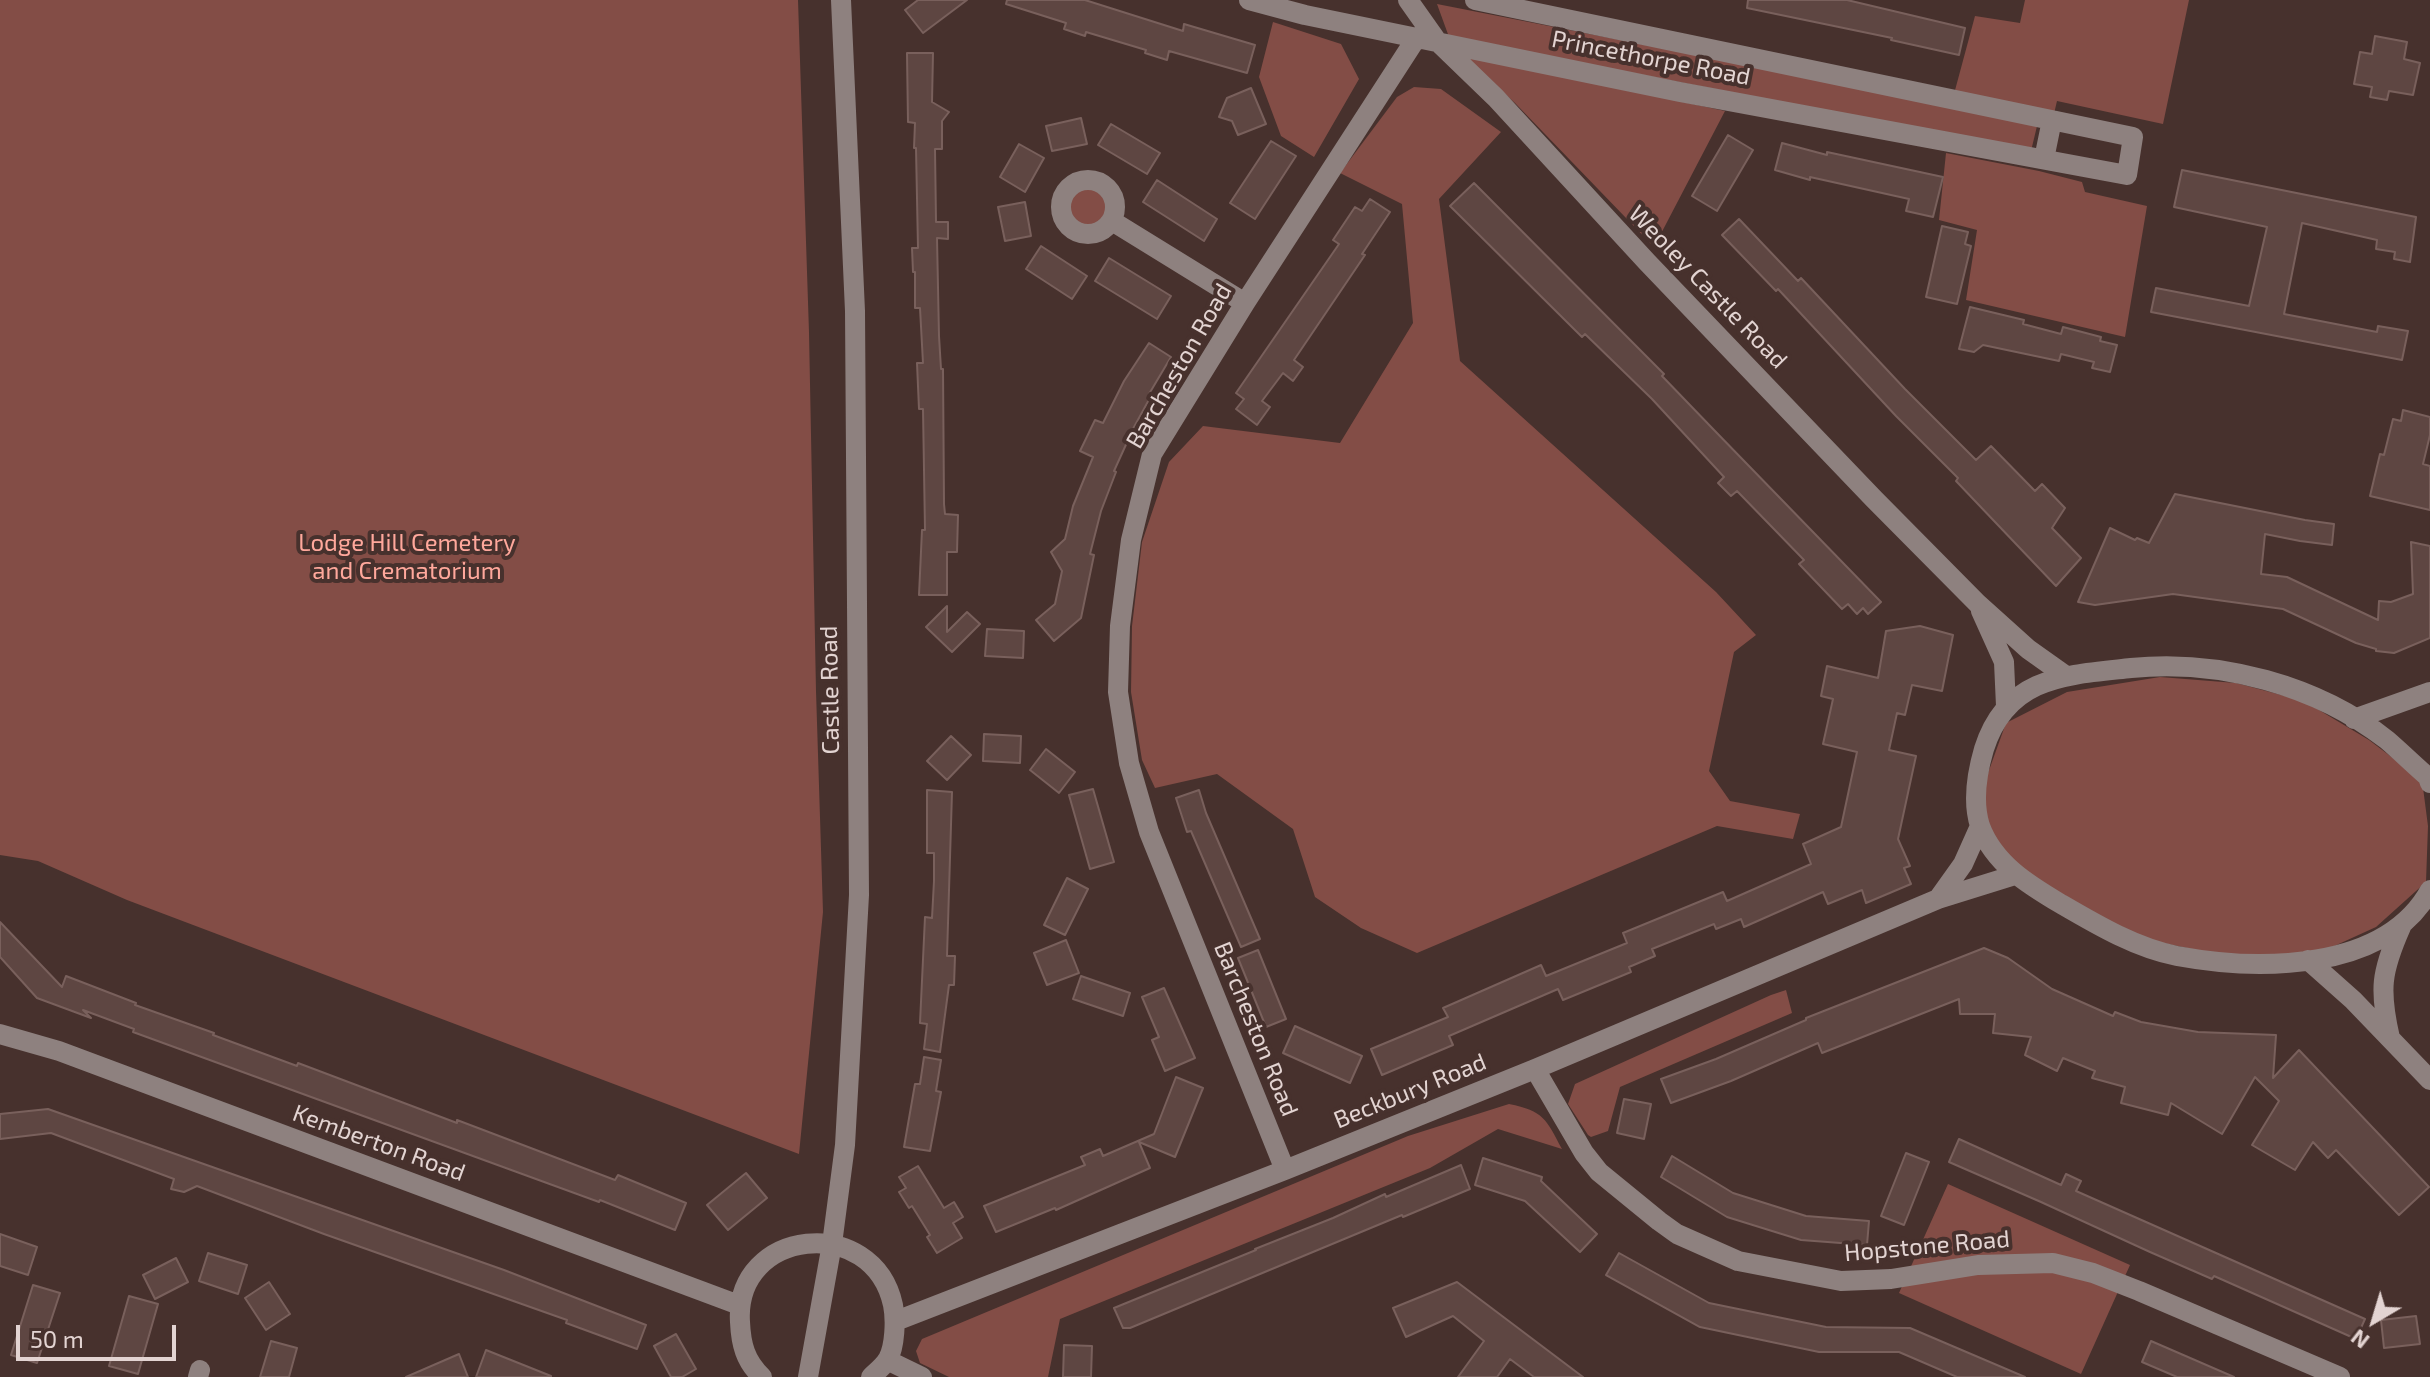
<!DOCTYPE html>
<style>
body{margin:0}
#map{position:relative;width:2430px;height:1377px;overflow:hidden;background:#47312d;font-family:"Exo 2",sans-serif}
canvas{display:block}
.north{position:absolute;left:2334px;top:1281px;width:80px;height:80px;-webkit-text-stroke:6px #47312d;paint-order:stroke;rotate:218deg;font-size:22px;font-weight:700;line-height:32px;text-align:center;color:#e3d4d2}
.north::after{content:'';display:block;margin:auto;width:28px;height:36px;background:#e3d4d2;clip-path:polygon(50% 0,100% 100%,50% 72%,0 100%)}
.scale{position:absolute;left:16px;top:1325px;width:160px;height:36px;box-sizing:border-box;border:4px solid #e3d4d2;border-top:0;padding-left:10px;font-size:24px;line-height:28px;white-space:nowrap;color:#e3d4d2;-webkit-text-stroke:6px #47312d;paint-order:stroke}
</style>
<div id="map">
<canvas width="2430" height="1377"></canvas>
<div class="north">N</div>
<div class="scale">50 m</div>
</div>
<script>
const ctx = document.querySelector('canvas').getContext('2d');
ctx.lineJoin = 'round';
function paint(path, color) { ctx.fillStyle = color; ctx.fill(path, 'evenodd'); }
function stroke(path, color, width, dash) { ctx.strokeStyle = color; ctx.lineWidth = width; ctx.lineCap = dash ? 'butt' : 'round'; ctx.setLineDash(dash || []); ctx.stroke(path); }
function write(font, color, halo, rows, align = 'center') {
  ctx.font = font + ' "Exo 2",sans-serif'; ctx.lineWidth = 8; ctx.setLineDash([]); ctx.textBaseline = 'middle'; ctx.strokeStyle = halo; ctx.fillStyle = color; for (const [text, x, y, turn = 0] of rows) {
    ctx.save(); ctx.translate(x, y); ctx.rotate((+turn || 0) * Math.PI / 180); ctx.textAlign = isNaN(turn) ? turn : align; if (halo) ctx.strokeText(text, 0, 0); ctx.fillText(text, 0, 0); ctx.restore();
  }
}
paint(new Path2D(`
 M0 0H798L809 332 816 691 823 912 799 1154 127 900 38 861 0 855Z
 M2025 0H2189L2163 124 2057 101 2053 118 1954 94 1975 16 2020 23Z
 M1437 4 2038 122 2031 151 1449 37Z
 M1273 22 1341 44 1359 79 1314 157 1281 136 1259 77Z
 M1461 54 1725 111 1654 247 1515 103Z
 M1414 87 1441 89 1501 132 1439 199 1460 361 1716 592 1756 635 1734 652 1709 771 1730 801 1800 814 1793 839 1717 826 1417 953 1361 928 1315 897 1293 829 1217 774 1155 788 1142 760 1131 692 1132 626 1142 542 1169 462 1203 426 1340 443 1413 323 1402 204 1340 173 1397 97Z
 M1946 153 2039 171 2082 182 2085 192 2147 206 2125 337 1966 300 1977 230 1939 220Z
 M1093 185 1104 190 1113 208C1107 231 1099 233 1077 229L1064 212 1067 196 1081 187Z
 M2160 677 2236 683 2304 701 2369 740 2422 780 2428 826 2426 882 2376 927 2308 958 2254 962 2120 934 2016 872 1985 824 1979 798 2006 723 2067 692Z
 M1786 990 1792 1013 1620 1087 1608 1131 1591 1137 1588 1135 1568 1104 1575 1084 1771 995Z
 M1509 1104C1544 1111 1546 1119 1562 1149L1498 1129 1430 1168 1060 1319 1048 1377H949L920 1363 916 1351 922 1339 1408 1136Z
 M1948 1184 2130 1265 2081 1374 1899 1293Z`), '#834d46');
const building = new Path2D(`
 M918 0H967L923 33 905 10Z
 M1007 0H1085L1183 31 1184 24 1255 45 1247 73 1169 51 1167 60 1145 53 1146 50 1086 32 1085 36 1064 29 1066 23 1006 4Z
 M1748 0H1847L1965 28 1959 55 1891 40 1892 38 1747 8Z
 M2375 36 2407 42 2404 59 2420 63 2413 95 2389 91 2387 100 2370 97 2372 87 2354 84 2360 52 2372 54Z
 M907 53H933L932 102 949 112 942 121V149H935L936 222H948V239L937 238 939 336 941 369H943L944 504 945 514 958 515 957 552H947V595H919L922 530H925L923 409H919L917 363H923L920 308H915V272H913L912 248H918L916 148H914L915 123 908 122Z
 M1251 88 1266 124 1238 135 1232 121 1219 117 1227 98Z
 M1081 118 1087 144 1052 151 1046 126Z
 M1111 124 1160 153 1147 174 1098 145Z
 M1728 135 1753 150 1717 211 1692 196Z
 M1271 141 1296 156 1255 219 1230 203Z
 M1782 143 1827 155V152L1943 177 1933 217 1906 211 1909 199 1810 177V180L1775 170Z
 M1019 144 1044 158 1025 192 1000 177Z
 M2182 170 2416 217 2410 262 2394 259 2395 252 2376 249 2377 240 2302 223 2284 314 2377 332 2378 326 2408 331 2402 360 2151 312 2156 288 2249 306 2267 227 2174 207Z
 M1157 180 1217 219 1204 241 1143 202Z
 M1474 183 1664 374 1662 376 1714 430 1881 602 1868 614 1863 608 1857 614 1848 604 1842 609 1799 564 1804 560 1737 491 1731 496 1718 483 1724 477 1652 399 1585 334 1582 337 1450 206Z
 M1370 199 1390 212 1362 254 1365 255 1294 360 1303 367 1293 381 1283 373 1262 401 1270 407 1257 425 1236 409 1244 399 1236 393 1339 244 1333 240 1355 207 1362 211Z
 M1025 202 1031 236 1005 241 998 207Z
 M1739 219 1798 281 1801 278 1905 389 1976 460 1991 446 2035 491 2042 484 2065 508 2052 528 2081 558 2056 586 1956 481 1958 478 1896 416 1778 289 1776 291 1722 235Z
 M1942 226 1968 232 1965 244 1971 246 1957 304 1926 297Z
 M1041 246 1087 276 1072 299 1026 269Z
 M1109 258 1171 296 1157 319 1095 281Z
 M1970 307 2024 320 2023 324 2061 334 2063 327 2101 337 2100 341 2117 345 2110 372 2092 368 2094 362 2061 354 2059 361 1983 345 1974 352 1959 349Z
 M1149 343 1171 357 1149 394 1151 396 1134 427 1114 471 1116 472 1101 511 1090 554 1094 555 1081 618 1054 641 1036 620 1055 604 1062 571 1051 552 1065 539 1073 506 1093 457 1080 451 1095 420 1103 423 1124 381Z
 M2403 410 2430 417V435L2423 464 2430 466V510L2370 496 2380 454 2384 455 2393 419 2401 421Z
 M2175 494 2305 520 2334 524 2332 545 2300 541 2265 534 2261 574 2287 577 2378 620 2379 601 2391 602 2413 594 2411 542 2430 546V638L2394 653 2376 651V649L2356 643 2283 609 2173 594 2095 605 2078 602 2110 528 2135 540 2137 538 2149 543Z
 M947 606V632L967 612 980 624 952 652 926 627Z
 M1920 626 1953 635 1942 691 1912 685 1905 715 1897 713 1889 750 1916 756 1898 839 1910 866 1904 868 1911 884 1866 903 1862 890 1828 904 1823 892 1744 927 1741 919 1716 929 1714 924 1652 949 1655 956 1629 967 1631 972 1563 1000 1558 989 1449 1036 1453 1045 1382 1075 1371 1049 1448 1017 1443 1008 1541 965 1546 976 1627 943 1623 933 1723 892 1727 901 1811 864 1803 844 1841 827 1857 752 1823 744 1833 699 1821 696 1827 666 1878 678 1886 631Z
 M987 629 1024 631 1023 658 985 656Z
 M984 734 1021 736 1020 763 983 761Z
 M951 736 971 755 947 780 927 761Z
 M1046 749 1075 772 1059 793 1030 770Z
 M1093 789 1114 862 1090 869 1069 795Z
 M927 790 952 792 947 956H955L954 985H949L940 1052 924 1049 927 1024 920 1023 925 917 932 918 934 881V853H927Z
 M1199 790 1206 813 1260 939 1241 947 1191 831 1187 832 1176 798Z
 M1067 878 1088 889 1065 935 1044 925Z
 M0 922 62 987 66 976 136 1003 135 1005 214 1033 213 1035 297 1066 298 1063 457 1123V1120L615 1180 618 1175 686 1203 675 1230 600 1200 599 1202 133 1032 134 1029 83 1010 91 1018 37 998 0 957Z
 M1066 940 1079 973 1047 985 1034 953Z
 M1984 948 2008 958 2052 989 2113 1016 2115 1012 2141 1022 2198 1032 2276 1035 2273 1078 2299 1050 2429 1187 2399 1215 2336 1150 2328 1158 2313 1142 2295 1170 2252 1145 2279 1101 2255 1077 2222 1134 2171 1103 2168 1115 2121 1103 2125 1087 2092 1078 2095 1071 2063 1058 2057 1071 2025 1055 2031 1037 1993 1033 1995 1014H1960L1959 999 1822 1053 1818 1043 1731 1081 1671 1103 1661 1079 1716 1059 1806 1020V1018Z
 M1258 950 1286 1019 1266 1027 1238 958Z
 M1081 976 1130 993 1123 1016 1073 999Z
 M1164 988 1195 1058 1165 1071 1152 1040 1159 1037 1142 997Z
 M1295 1026 1362 1056 1350 1083 1283 1053Z
 M924 1057 941 1060 936 1091 941 1092 930 1151 904 1147 915 1084H920Z
 M1176 1077 1203 1088 1175 1157 1139 1142 1150 1168 1056 1210 1055 1208 996 1232 984 1206 1085 1165 1081 1157 1100 1149 1103 1156 1154 1134Z
 M1624 1099 1651 1104 1644 1139 1617 1133Z
 M48 1109 504 1270 646 1325 637 1349 566 1323 567 1320 324 1234 197 1186 184 1192 171 1189 174 1179 51 1133 0 1139V1114Z
 M1959 1139 2061 1185 2066 1174 2081 1181 2076 1191 2365 1319 2356 1339 2214 1276 2212 1279 2150 1252 2041 1202 1949 1162Z
 M1906 1153 1929 1162 1904 1225 1881 1216Z
 M1672 1156 1733 1193 1806 1216 1869 1221 1867 1245 1801 1240 1727 1217 1661 1177Z
 M1483 1158 1542 1177 1541 1181 1597 1234 1580 1252 1525 1201 1475 1185Z
 M1461 1165 1470 1189 1403 1217 1402 1215 1130 1328H1123L1114 1308 1256 1250 1255 1249 1333 1218 1385 1194 1386 1197Z
 M918 1166 944 1208 954 1202 963 1217 953 1223 962 1238 937 1253 927 1237 930 1235 912 1206 909 1208 899 1192 906 1188 899 1177Z
 M746 1173 767 1198 728 1230 707 1205Z
 M0 1234 37 1247 28 1275 0 1266Z
 M208 1253 247 1265 238 1294 199 1281Z
 M1619 1253 1709 1303 1826 1327 1910 1328 2025 1377H1957L1899 1352H1819L1700 1327 1606 1275Z
 M176 1258 188 1282 155 1299 143 1275Z
 M269 1282 290 1314 266 1330 245 1298Z
 M1457 1282 1583 1377H1534L1510 1359 1497 1377H1458L1484 1341 1453 1316 1406 1337 1393 1308Z
 M33 1285 60 1293 37 1363 11 1355Z
 M129 1296 158 1304 138 1374 109 1366Z
 M2416 1316 2420 1344 2384 1348 2381 1320Z
 M676 1334 696 1369 682 1377H671L654 1346Z
 M271 1341 297 1348 289 1377H260Z
 M2151 1341 2234 1377H2177L2142 1362Z
 M1064 1345 1092 1346 1091 1377H1063Z
 M486 1350 551 1376V1377H476Z
 M459 1354 468 1377H406Z`);
paint(building, '#5e4642');
stroke(building, '#79605c', 2);
stroke(new Path2D(`
 M1249 0 1305 15 1680 92 2127 175 2133 137 1475 0
 M1408 0 1437 41 1496 98 1647 262 1874 499 1978 604 2028 649 2066 676
 M2044 159 2052 120
 M1061 207a27 27 0 1 1 54 0a27 27 0 1 1-54 0Z
 M1112 221 1245 303
 M1981 611 2004 662 2006 706
 M2354 719 2430 692
 M2430 783 2428 777C2414 765 2401 752 2387 740 2317 685 2219 659 2131 668 2066 675 2007 676 1984 749 1977 773 1972 801 1980 826 1994 864 2029 885 2061 904 2097 925 2136 948 2177 956 2258 971 2385 972 2430 890
 M1938 899 1963 864 1980 826
 M2308 960 2353 1000 2430 1080
 M0 1034 59 1051 739 1305
 M2390 1038C2379 990 2381 972 2401 927
 M1535 1069 1584 1153 1599 1172 1659 1221 1677 1234 1738 1261 1841 1281 1891 1279 1978 1265 2053 1263 2093 1273 2139 1291 2340 1377
 M1285 1170 1149 832 1129 763 1118 692 1120 626 1131 540 1152 454 1245 303 1417 37
 M896 1321 1285 1170 1535 1069 1938 899 2015 875
 M887 1360 922 1377
 M198 1377 200 1370
 M762 1377C745 1361 741 1344 740 1322 734 1228 873 1213 893 1305 896 1320 895 1346 888 1359 884 1366 876 1372 871 1377
 M808 1377 832 1244 845 1145 859 895 855 311 841 0`), '#8e817f', 20);
write('24px', '#e3d4d2', '#47312d', [
 ["Princethorpe Road",1651,58,11],
 ["Weoley Castle Road",1708,287,46],
 ["Barcheston Road",1179,366,-60],
 ["Castle Road",830,690,-91],
 ["Barcheston Road",1256,1029,68],
 ["Beckbury Road",1410,1091,-22],
 ["Kemberton Road",379,1143,20],
 ["Hopstone Road",1927,1246,-5]
]);
write('24px', '#ffa89c', '#47312d', [
 ["Lodge Hill Cemetery",407,543],
 ["and Crematorium",407,571]
]);
</script>
